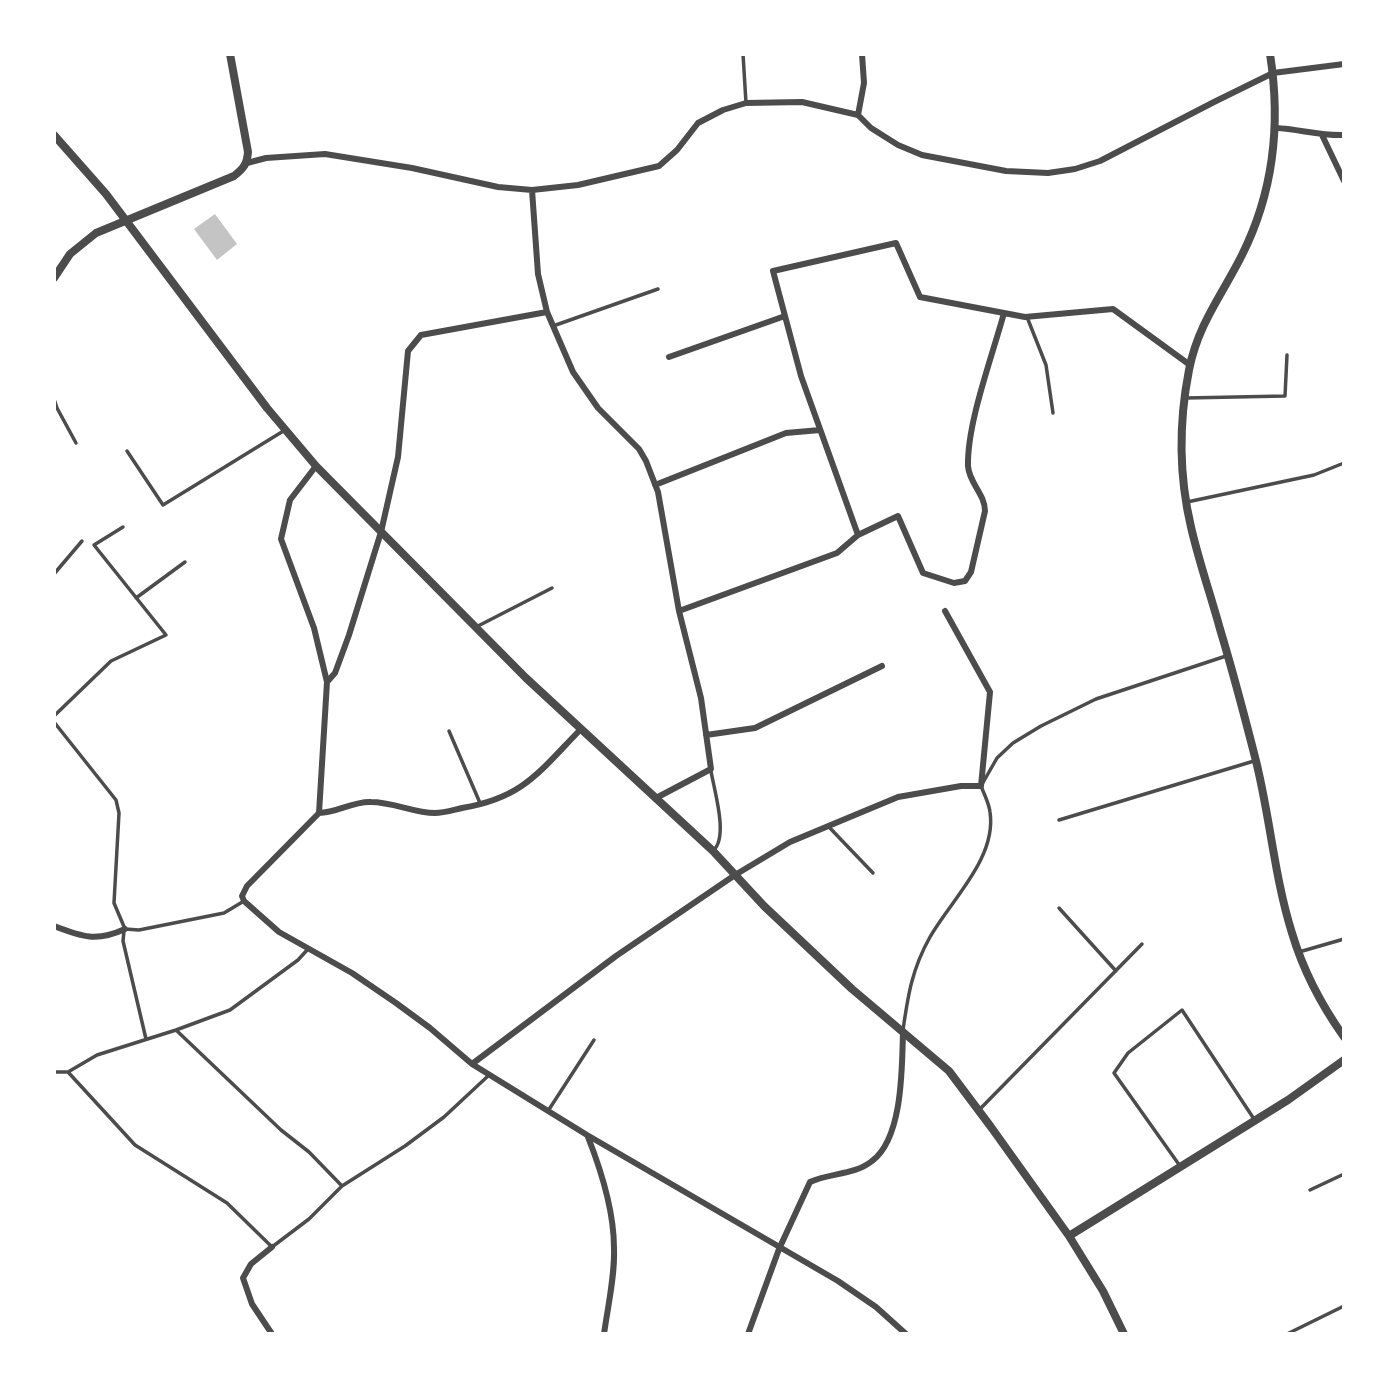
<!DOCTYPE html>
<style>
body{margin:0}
#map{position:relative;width:1398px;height:1388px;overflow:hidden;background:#fff;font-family:Jost,sans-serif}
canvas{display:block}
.frame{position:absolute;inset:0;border:56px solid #fff;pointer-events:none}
</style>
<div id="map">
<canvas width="1398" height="1388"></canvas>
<div class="frame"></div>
</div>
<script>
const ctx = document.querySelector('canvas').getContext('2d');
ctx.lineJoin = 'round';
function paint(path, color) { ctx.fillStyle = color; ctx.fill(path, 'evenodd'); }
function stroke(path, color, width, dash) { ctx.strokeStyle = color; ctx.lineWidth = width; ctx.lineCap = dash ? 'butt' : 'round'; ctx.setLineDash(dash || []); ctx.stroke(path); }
paint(new Path2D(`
 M215 214 237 244 217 260 194 229Z`), '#c4c4c4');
stroke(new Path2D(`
 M743 54 746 103
 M1027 317 1046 365 1053 413
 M553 326 658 289
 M1186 398 1285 396 1287 355
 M54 399 57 408 76 443
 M127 451 163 505 285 430
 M1187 502 1314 475 1344 463
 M54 574 82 541
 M136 598 185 562
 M478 626 552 588
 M54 716 111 661 166 635 94 545 123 527
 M54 722 116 800 119 813 114 903 125 929 139 930 224 913 244 901
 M449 731 480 803
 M711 771C714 790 729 837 713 851
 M1059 820 1254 761
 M828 826 873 873
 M1059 908 1116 971
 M124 931 123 941 146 1039
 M1299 952 1344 939
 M176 1030 281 1130 309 1152 342 1186
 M903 1030C908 995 912 969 930 937 951 900 997 858 990 812 989 803 984 794 981 786L997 758 1013 743 1041 726 1096 699 1226 656
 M54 1072H68L97 1055 176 1030 230 1010 298 960 308 949
 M68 1072 135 1145 227 1203 272 1247 309 1219 342 1186 405 1146 444 1117 488 1076
 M979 1110 1142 944
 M548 1111 594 1040
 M1180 1166 1114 1073 1128 1053 1182 1010 1254 1119
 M1310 1190 1344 1174
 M1287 1334 1344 1306`), '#4c4c4c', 3.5);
stroke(new Path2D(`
 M858 115 864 83 862 54
 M1276 128C1299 129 1320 136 1344 135
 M1322 135 1344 181
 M247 163 266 158 325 154 412 168 498 187 532 190 578 185 659 166 677 150 698 123 723 110 746 103 802 102 858 115 871 128 898 145 922 155 1006 171 1048 173 1075 169 1100 161 1214 102 1273 73 1344 64
 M532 190 538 274 547 312 573 372 598 408 639 449 646 461 658 492 679 611 701 698 711 769 656 798
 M547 312 421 335 408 351 398 457 381 532 349 635 335 673 327 682 319 813 247 886 242 896 244 901 279 932 352 973 396 1003 430 1028 472 1064 587 1135 838 1281 876 1307 906 1334
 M669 357 785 316
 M316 466 290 500 281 539 314 628 327 682
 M655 485 786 433 820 430
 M858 535 898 516 923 573 954 583 965 581 971 572 985 511C985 494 969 483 968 466 967 423 992 357 1004 313
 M679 611 837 553 858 535 801 376 773 271 896 243 920 297 1025 317 1113 309 1190 365
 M706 735 755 728 882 666
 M319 813C337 813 353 801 371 802 393 802 414 813 435 813 444 813 453 810 462 808 523 798 539 772 580 730
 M54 926C82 937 97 942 125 929
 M472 1064 616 956 735 875 790 842 898 797 961 786H981L990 692 945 611
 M588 1137C601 1170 614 1211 614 1248 615 1276 608 1305 604 1334
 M272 1334 252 1304 243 1278 251 1264 272 1247
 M748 1334 779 1249 810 1182C829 1173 855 1175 872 1161 903 1138 902 1067 903 1031`), '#4c4c4c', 6);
stroke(new Path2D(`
 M1270 54C1281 124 1274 191 1242 255 1222 295 1198 324 1189 370 1179 421 1179 476 1191 527 1199 562 1211 596 1220 629 1233 672 1244 714 1255 757 1270 815 1274 876 1292 933 1303 970 1322 1006 1344 1037
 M54 135 106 194 267 408 316 466 526 678 713 851 764 906 852 989 949 1071 991 1127 1069 1236 1103 1291 1124 1334
 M54 278 70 254 96 233 234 176C244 168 247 164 248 152L230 54
 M1069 1236 1288 1100 1344 1060`), '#4c4c4c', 8);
</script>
